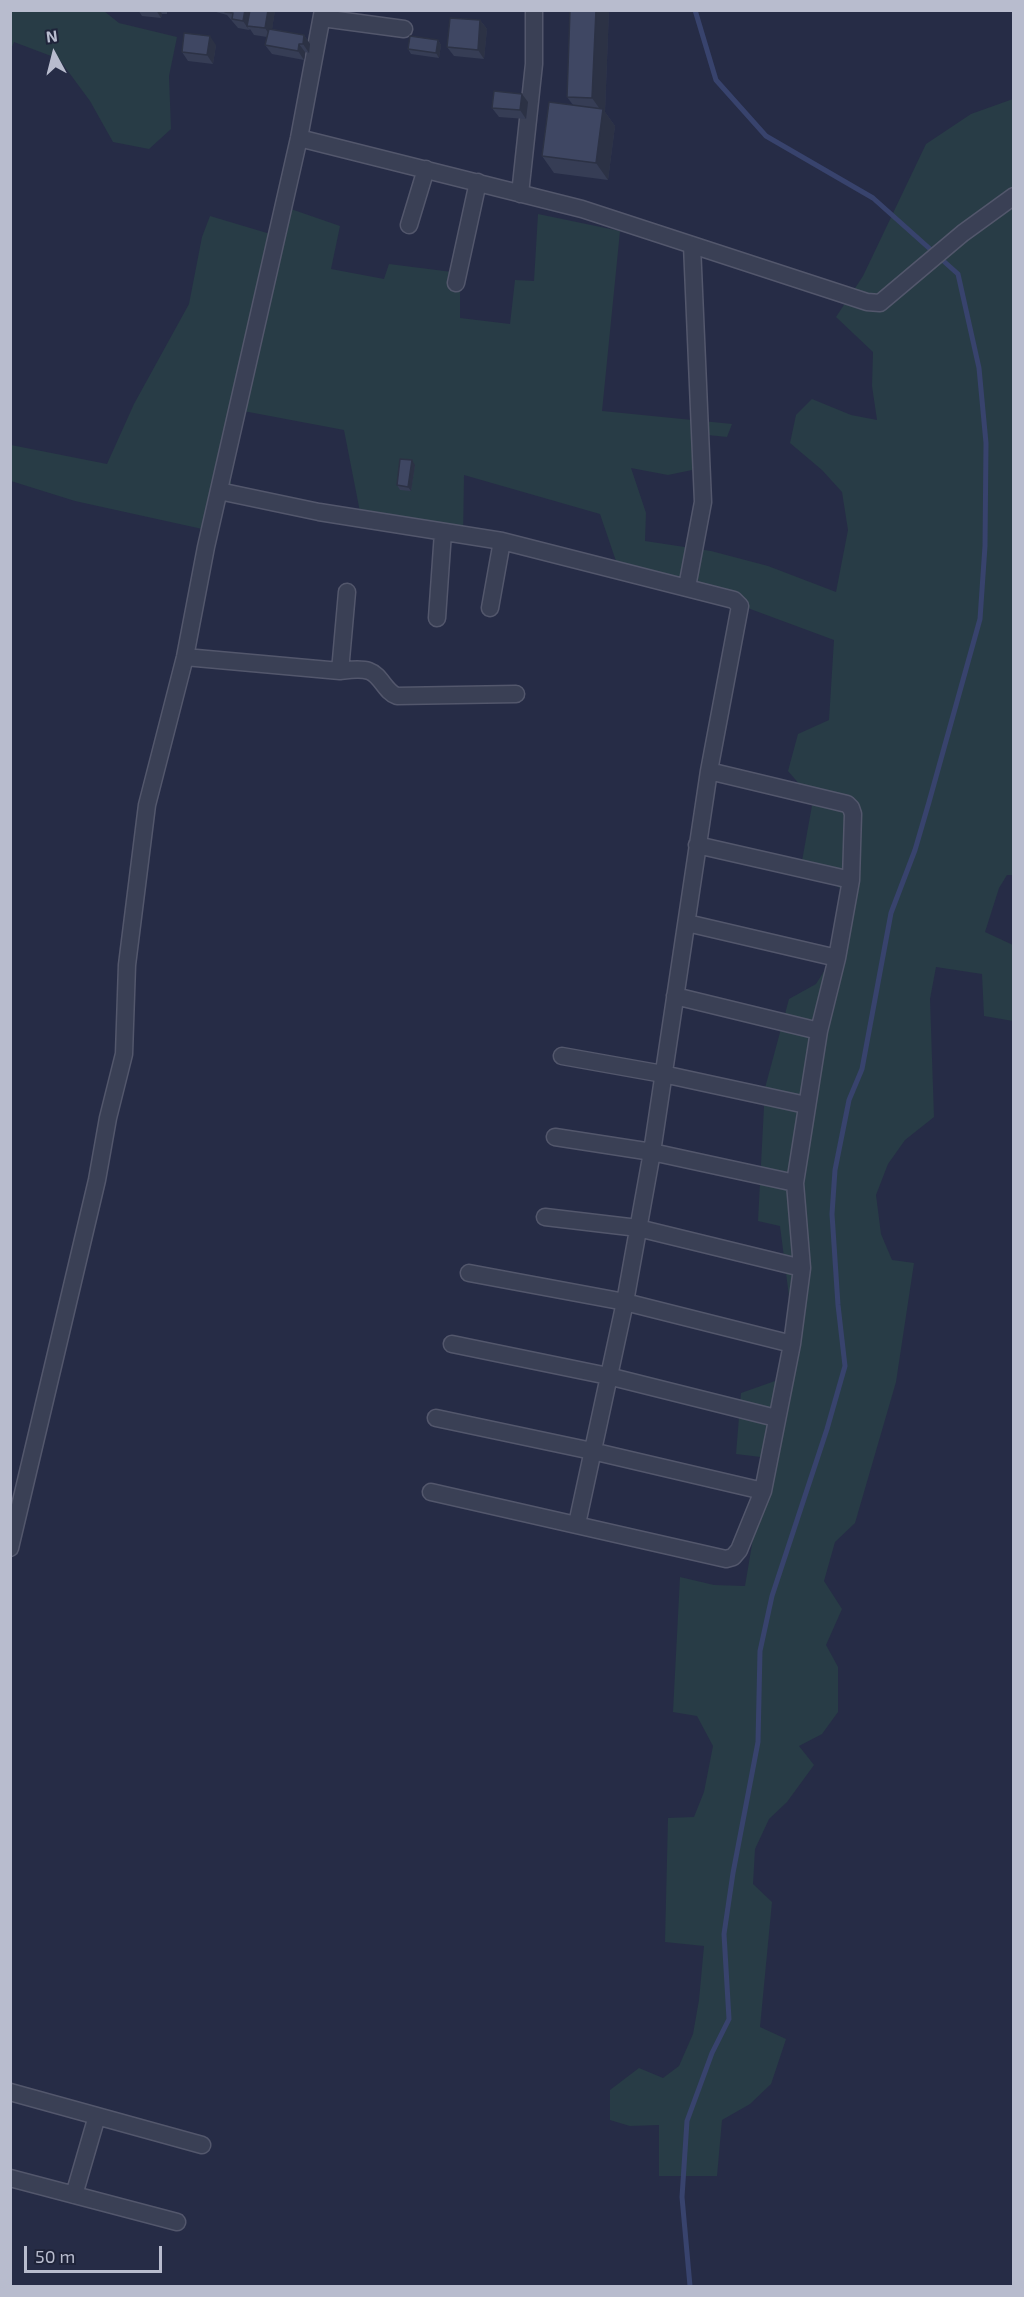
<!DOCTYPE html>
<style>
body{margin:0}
#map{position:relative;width:1024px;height:2297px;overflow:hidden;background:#262c46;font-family:"Exo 2",sans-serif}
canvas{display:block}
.frame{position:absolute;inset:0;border:12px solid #b8bcce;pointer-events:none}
.north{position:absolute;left:24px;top:24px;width:60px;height:60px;-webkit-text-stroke:4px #1f243a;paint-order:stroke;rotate:353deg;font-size:16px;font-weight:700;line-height:24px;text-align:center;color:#b8bcce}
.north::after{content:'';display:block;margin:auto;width:21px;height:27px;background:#b8bcce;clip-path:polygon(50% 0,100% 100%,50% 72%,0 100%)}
.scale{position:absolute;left:24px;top:2246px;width:138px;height:27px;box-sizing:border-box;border:3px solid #b8bcce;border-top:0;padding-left:8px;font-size:18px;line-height:21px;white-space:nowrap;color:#b8bcce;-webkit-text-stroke:4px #1f243a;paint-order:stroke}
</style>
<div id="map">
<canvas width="1024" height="2297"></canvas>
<div class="frame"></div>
<div class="north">N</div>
<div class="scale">50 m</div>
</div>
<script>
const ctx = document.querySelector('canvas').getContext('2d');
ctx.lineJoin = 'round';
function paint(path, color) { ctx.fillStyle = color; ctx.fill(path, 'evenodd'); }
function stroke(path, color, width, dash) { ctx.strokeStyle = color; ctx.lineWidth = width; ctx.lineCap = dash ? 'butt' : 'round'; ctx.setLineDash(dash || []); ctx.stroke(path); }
paint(new Path2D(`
 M11 10 104 11 119 23 177 37 169 76 171 129 149 149 113 142 90 101 59 59 14 42 11 49Z
 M1013 99 1014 875H1007L999 888 985 932 1013 945V1021L984 1016 982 974 936 967 930 999 934 1117 905 1140 888 1164 876 1195 881 1234 892 1260 914 1263 896 1382 855 1523 835 1542 824 1581 842 1609 826 1645 838 1667V1712L822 1734 799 1746 814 1765 787 1802 769 1819 755 1849 753 1884 772 1902 760 2027 786 2039 771 2084 750 2104 722 2120 717 2176H659V2125L630 2126 610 2120V2090L639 2068 663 2078 679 2066 693 2034 699 2000 704 1946 665 1942 668 1818 694 1817 704 1792 713 1746 697 1716 673 1712 680 1577 714 1585 745 1586 760 1497 769 1458 736 1454 741 1393 792 1375 791 1312 780 1226 758 1221 765 1088 789 999 816 984 840 946 842 890 802 861 813 800 788 771 798 734 829 720 834 640 645 570 617 564 600 514 464 475 463 540 361 517 344 430 238 410 231 440V486L216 532 75 501 11 481V445L107 464 134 404 189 304 202 237 210 216 277 236 285 207 340 226 331 269 384 279 389 264 460 273V318L510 324 515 280 534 281 538 214 620 231 602 411 732 424 727 437 698 434 697 469 668 475 631 468 646 513 645 541 711 551 768 566 836 592 848 530 842 492 822 470 790 443 796 415 812 399 851 415 877 420 872 386 873 352 836 317 863 276 926 144 971 114Z`), '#283c46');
stroke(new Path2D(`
 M690 2286 682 2197 687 2121 712 2053 729 2019 724 1934 733 1873 758 1742 760 1651 772 1596 827 1429 845 1366 838 1305 832 1214 835 1170 849 1100 862 1069 891 913 915 850 929 802 980 619 985 546 986 443 979 368 958 274 873 198 766 136 716 80 695 10`), '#38436d', 5);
const street = new Path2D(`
 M322 18 404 29
 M299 138 582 209 867 302 880 303 963 233 1014 196
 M520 194 534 64V10
 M409 225 426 169
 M456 283 478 182
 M219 491 319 512 502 541 734 600 740 606 709 771 652 1152 625 1302 577 1524
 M687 587 703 502 692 245
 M490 608 502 541
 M437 618 443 532
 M185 657 340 671 347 592
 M340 671C349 670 360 668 369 671 381 675 385 692 397 696L516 694
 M697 845 851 880
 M687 923 837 958
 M675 996 819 1031
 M562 1056 663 1074 806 1105
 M555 1137 652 1152 795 1183
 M545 1217 638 1228 802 1268
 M469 1273 625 1302 792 1344
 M452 1344 608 1376 776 1418
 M436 1418 592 1451 763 1491
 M431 1492 726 1559 733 1557 739 1550 763 1491 792 1344 802 1268 795 1183 819 1031 837 958 851 880 853 814 851 808 847 804 709 771
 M10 1548 97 1180 108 1118 124 1054 127 965 147 805 185 657 206 547 299 138 323 10
 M10 2092 202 2145
 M10 2178 177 2222
 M74 2195 97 2116`);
stroke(street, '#53576c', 19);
stroke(street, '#3a4055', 16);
paint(new Path2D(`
 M138 10H167V14H162L161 18 142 16Z
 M215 10H275L272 29 304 35 310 44 309 53 305 52 304 60 272 54 265 45 267 37 254 35 250 29 249 30 238 28 227 15 216 12Z
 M570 10H609L605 112 615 126 608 180 554 173 542 156 573 105 567 97Z
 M480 20 487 29 484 59 454 56 447 47Z
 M438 40 441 45 439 58 411 54 408 49Z
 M216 45 213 64 188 61 182 52Z
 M528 102 526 119 499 117 492 108Z
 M415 465 411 491 400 490 397 485Z`), '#363d55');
paint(new Path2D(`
 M156 10H160L162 14 161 18Z
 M245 10H253L247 26 249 30 243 21Z
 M268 10H275L271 37 265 28Z
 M596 10H609L605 112 615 126 608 180 596 163 602 112 592 98Z
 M480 20 487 29 484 59 478 50Z
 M304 35 310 44 309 53 303 44Z
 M210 36 216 45 213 64 207 55Z
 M438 40 441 45 439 58 436 53Z
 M299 44 305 52 304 60 298 51Z
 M522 94 528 102 526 119 520 110Z
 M412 460 415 465 411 491 408 487Z`), '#2c3245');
const building = new Path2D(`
 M226 10H245L243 21 232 19 233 13 225 12Z
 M250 10H268L265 28 247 26Z
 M570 10H596L592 98 567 97Z
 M450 18 480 20 478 50 447 47Z
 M269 29 304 35 303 44H299L298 51 265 45Z
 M184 33 210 36 207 55 182 52Z
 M410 36 438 40 436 53 408 49Z
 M494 91 522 94 520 110 492 108Z
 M549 102 603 109 596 163 542 156Z
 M400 459 412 460 408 487 397 485Z`);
paint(building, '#3f4763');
stroke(building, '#2c3245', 1.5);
</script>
